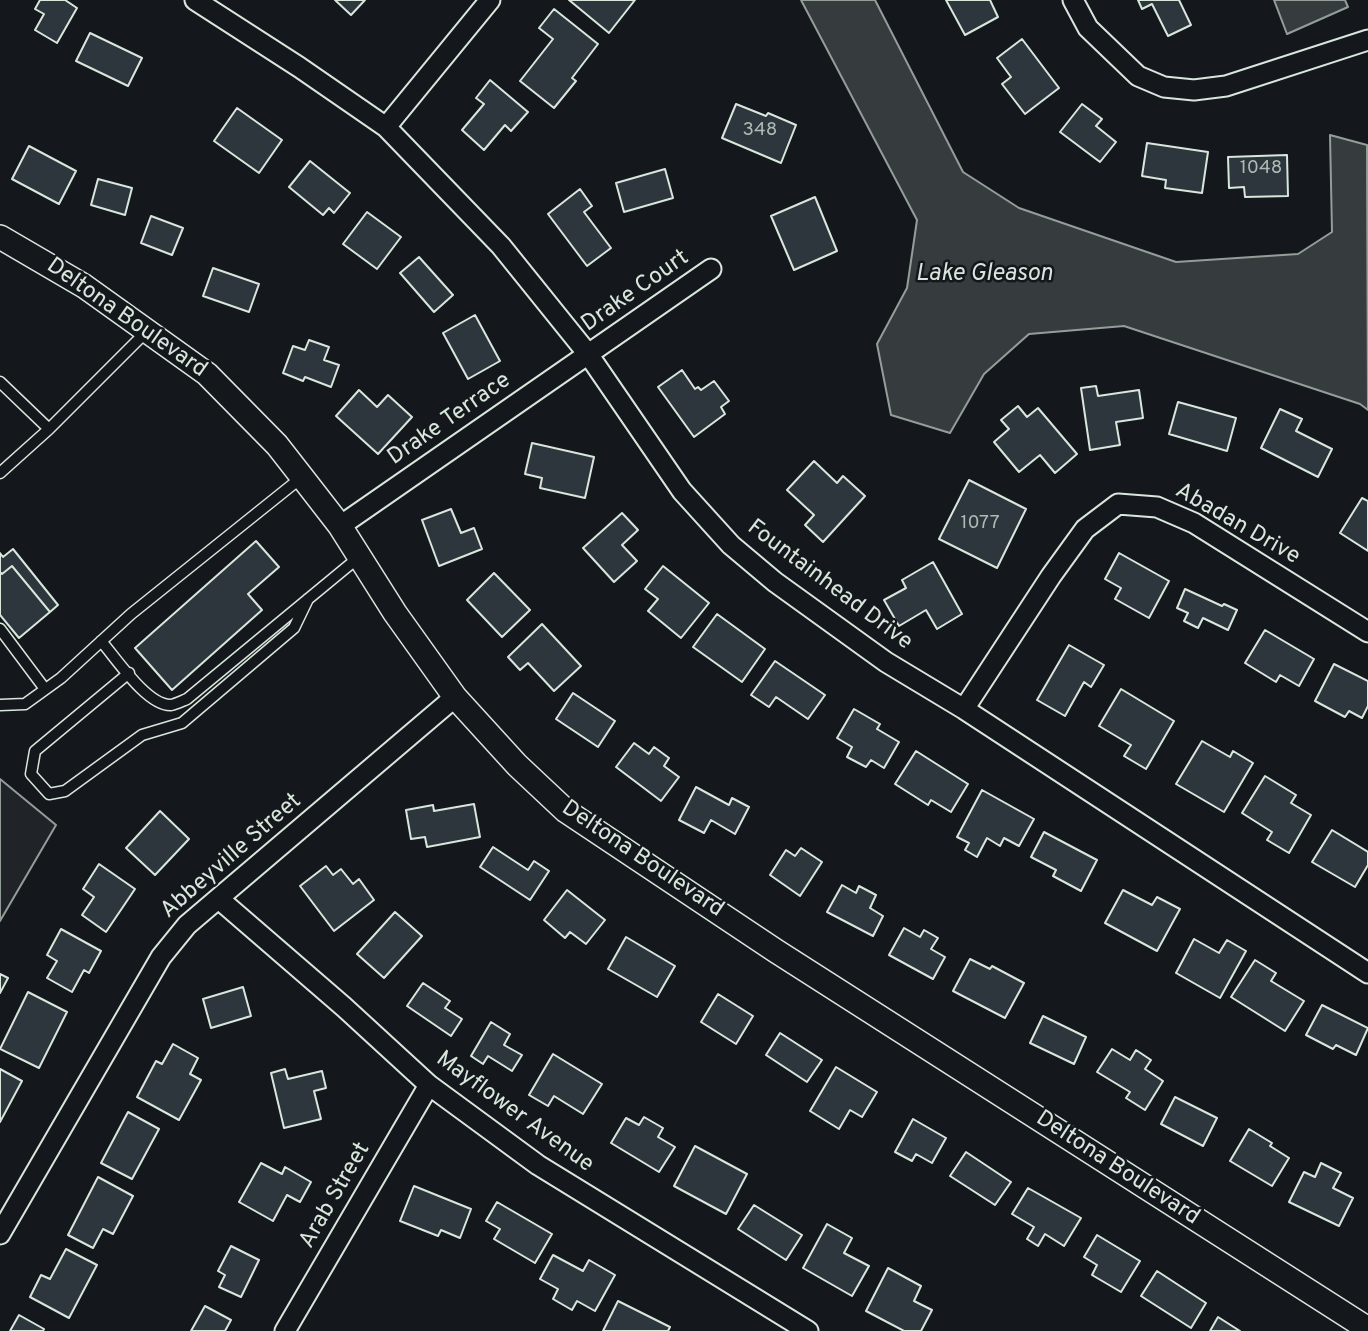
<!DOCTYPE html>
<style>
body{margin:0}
canvas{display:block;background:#14181c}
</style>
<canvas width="1368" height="1331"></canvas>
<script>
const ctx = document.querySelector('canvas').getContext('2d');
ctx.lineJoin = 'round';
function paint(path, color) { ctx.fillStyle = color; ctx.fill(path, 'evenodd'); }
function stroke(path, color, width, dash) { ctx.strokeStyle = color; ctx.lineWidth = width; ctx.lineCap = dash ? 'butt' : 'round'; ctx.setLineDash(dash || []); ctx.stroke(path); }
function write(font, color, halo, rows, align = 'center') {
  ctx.font = font + ' Overpass,sans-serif'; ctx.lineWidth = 5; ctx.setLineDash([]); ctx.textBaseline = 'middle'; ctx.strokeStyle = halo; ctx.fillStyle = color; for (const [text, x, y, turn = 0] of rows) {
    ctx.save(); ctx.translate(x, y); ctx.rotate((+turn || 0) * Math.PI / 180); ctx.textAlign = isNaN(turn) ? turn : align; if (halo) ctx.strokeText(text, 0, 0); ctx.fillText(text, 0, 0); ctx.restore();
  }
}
const green = new Path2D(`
 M0 779 56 825 0 921Z`);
paint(green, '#202428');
stroke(green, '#939e99', 2);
const water = new Path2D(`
 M801 0H875L963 172 1019 208 1176 262 1298 254 1332 232 1330 135 1367 145 1368 410 1360 404 1124 326 1029 334 984 374 950 433 891 415 877 344 907 288 917 220Z
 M1274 0H1345L1348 7 1287 34Z`);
paint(water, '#363b3e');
stroke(water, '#939e99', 2);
const building = new Path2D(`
 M40 0H65L77 8 57 43 35 30 44 14 35 9Z
 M335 0H365L351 15Z
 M569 0H635L609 33Z
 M946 0H990L998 17 965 35Z
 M1138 0H1179L1191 25 1168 36 1152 4 1142 9Z
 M554 9 598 44 572 78 576 81 554 108 520 81 553 39 539 28Z
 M90 33 142 58 128 86 76 61Z
 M1022 39 1059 88 1025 114 1002 84 1011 77 997 58Z
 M490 80 528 112 511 131 505 125 484 150 462 130 484 104 476 98Z
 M736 104 766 116 768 113 796 125 781 163 722 138Z
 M1082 104 1102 119 1096 126 1116 142 1100 162 1060 132Z
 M237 108 282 140 259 173 214 141Z
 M1147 143 1208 152 1202 193 1165 188 1166 180 1142 176Z
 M29 146 76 171 59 204 12 179Z
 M1287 155 1288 196 1245 197 1244 187 1229 188 1228 157Z
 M310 161 350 193 334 213 329 208 323 215 289 187Z
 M665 169 673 198 624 212 616 183Z
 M98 179 132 188 125 215 91 205Z
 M580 189 592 206 584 212 611 248 587 266 548 214Z
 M815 197 837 251 794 270 771 216Z
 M367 212 401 237 377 269 343 244Z
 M151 216 183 228 172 255 141 243Z
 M419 257 453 295 434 312 400 273Z
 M213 268 259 284 249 312 203 296Z
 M475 315 500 361 468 379 443 333Z
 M309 340 329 347 324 360 339 365 331 387 305 377 303 381 283 373 293 346 305 350Z
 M682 370 695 389 698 387 701 390 714 381 729 401 721 407 725 414 694 437 658 387Z
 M1096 386 1098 396 1139 390 1143 418 1116 422 1120 445 1090 450 1081 388Z
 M359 390 377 407 388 395 412 417 378 454 336 416Z
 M1178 402 1236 418 1227 451 1169 434Z
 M1018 406 1027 417 1038 408 1077 454 1055 473 1040 455 1019 472 994 442 1009 429 1001 420Z
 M1280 409 1302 419 1296 431 1332 449 1318 477 1261 448Z
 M532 443 594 457 585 498 540 488 542 478 525 474Z
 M814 461 837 483 843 476 865 496 823 542 805 525 814 515 787 490Z
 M969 480 1026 509 997 568 939 539Z
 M1362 498 1368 501V551L1340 533Z
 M451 509 461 533 474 528 482 549 439 566 422 520Z
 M622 513 638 530 622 545 637 561 614 582 583 548Z
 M256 541 279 567 248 594 262 610 172 690 135 648Z
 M13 549 58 605 50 612 12 566 2 574 0 572V553L3 557Z
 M1119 553 1169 581 1149 618 1115 599 1121 588 1105 579Z
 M933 562 962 614 937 629 926 610 899 626 884 600 906 588 902 580Z
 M12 566 50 612 19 638 0 615V572L2 574Z
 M663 566 709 603 681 638 648 611 658 599 645 589Z
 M494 573 530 610 502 637 467 600Z
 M1185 589 1222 606 1224 604 1237 610 1228 630 1203 618 1198 628 1184 621 1188 613 1177 608Z
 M717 614 765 649 742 682 693 647Z
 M542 624 581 666 554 691 528 663 520 670 508 657Z
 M1265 630 1314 659 1299 686 1280 675 1276 682 1245 663Z
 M1069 645 1104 665 1091 687 1084 682 1065 716 1037 700Z
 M775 661 825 695 808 719 776 697 769 707 751 695Z
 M1334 664 1368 681V706L1362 718 1349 711 1345 717 1315 701Z
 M1121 689 1174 721 1146 769 1124 756 1131 745 1099 726Z
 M573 693 615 721 598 747 556 719Z
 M854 709 880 724 877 729 899 742 884 768 871 760 866 767 847 757 852 747 837 738Z
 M1202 741 1230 757 1233 751 1253 763 1224 812 1176 784Z
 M634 743 649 754 654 747 669 758 664 766 679 777 661 801 616 767Z
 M916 751 968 784 951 812 931 800 928 805 895 784Z
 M1265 776 1296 795 1291 803 1311 815 1289 853 1267 840 1272 832 1242 813Z
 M696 787 729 805 732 798 749 807 735 834 711 820 704 833 679 820Z
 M982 790 1034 819 1019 846 1004 838 1000 846 987 838 977 857 965 850 969 843 957 837Z
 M474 804 480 837 427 847 425 837 411 839 406 810 433 805 434 811Z
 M160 811 189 839 155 875 126 848Z
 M1332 830 1368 852V865L1355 887 1312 862Z
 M1044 832 1097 860 1081 891 1053 876 1056 870 1031 857Z
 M493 847 528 870 534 861 549 871 530 900 480 867Z
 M801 848 822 862 800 896 770 875 786 850 795 856Z
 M99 864 135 889 106 932 82 915 94 897 83 889Z
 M326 866 333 875 341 869 353 884 359 879 374 900 334 931 300 886Z
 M842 885 856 893 859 886 876 895 870 908 883 916 873 936 827 912Z
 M567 890 605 920 586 944 570 932 565 938 544 920Z
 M1123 890 1152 905 1157 897 1180 909 1157 951 1105 923Z
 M395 912 422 936 384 978 357 954Z
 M904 928 920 937 924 930 938 938 931 949 945 957 933 979 889 955Z
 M61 929 101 951 89 973 84 970 72 992 47 978 57 961 47 955Z
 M626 937 675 966 657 997 608 969Z
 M1194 939 1219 953 1227 940 1246 951 1220 998 1176 973Z
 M970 959 990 969 992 966 1024 983 1005 1018 953 991Z
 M1255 960 1276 973 1271 981 1304 1001 1285 1031 1231 997Z
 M0 974 8 978 0 993Z
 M423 983 450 1001 445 1008 462 1019 451 1036 407 1006Z
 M243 987 251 1016 211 1028 203 999Z
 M28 992 67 1012 39 1068 0 1049Z
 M718 994 753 1016 736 1044 701 1022Z
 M1322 1005 1368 1028 1356 1055 1336 1045 1333 1049 1306 1035Z
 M1043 1016 1086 1037 1074 1064 1030 1043Z
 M491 1022 510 1034 504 1045 522 1055 512 1071 488 1056 483 1064 471 1056Z
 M780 1033 822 1060 807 1082 766 1055Z
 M173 1044 198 1058 190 1074 201 1080 179 1120 137 1097 156 1061 162 1064Z
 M1112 1049 1130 1060 1136 1050 1151 1060 1145 1069 1163 1081 1145 1110 1126 1098 1130 1092 1097 1072Z
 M553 1054 602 1084 583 1114 554 1096 548 1106 529 1095Z
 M836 1067 877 1092 862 1117 850 1110 839 1129 810 1111Z
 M0 1069 22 1081 0 1122Z
 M285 1069 288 1079 322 1071 326 1088 314 1091 321 1119 284 1128 271 1073Z
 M1175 1097 1217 1118 1203 1146 1161 1124Z
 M128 1112 159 1129 132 1179 101 1163Z
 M644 1117 663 1128 658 1137 675 1147 659 1172 611 1143 626 1118 639 1125Z
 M913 1119 946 1138 932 1163 916 1154 912 1161 895 1152Z
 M1249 1129 1272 1143 1270 1146 1289 1158 1272 1186 1230 1161Z
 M695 1146 747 1174 726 1214 674 1186Z
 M966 1152 1011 1182 995 1205 950 1176Z
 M261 1163 282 1174 285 1167 311 1182 300 1202 287 1195 273 1221 239 1202Z
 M1321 1163 1341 1173 1333 1188 1353 1198 1339 1226 1289 1202 1304 1172 1315 1177Z
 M98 1177 133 1196 113 1234 103 1229 93 1248 68 1235Z
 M414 1186 471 1209 460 1238 441 1230 438 1236 400 1221Z
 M1028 1188 1081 1218 1064 1246 1045 1234 1038 1246 1027 1239 1034 1227 1012 1214Z
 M497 1202 552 1234 535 1263 494 1239 500 1229 486 1221Z
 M754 1205 802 1235 786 1260 738 1229Z
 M827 1224 852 1238 844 1253 869 1266 852 1296 803 1268Z
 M1097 1235 1140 1261 1121 1292 1092 1275 1097 1265 1084 1257Z
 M231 1246 259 1260 241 1297 219 1287 225 1275 218 1271Z
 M66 1249 97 1265 69 1318 30 1297 41 1275 50 1279Z
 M553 1255 583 1271 589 1260 615 1275 595 1311 577 1301 572 1310 553 1299 558 1289 540 1279Z
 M888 1268 921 1286 914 1301 932 1310 921 1331H904L866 1311Z
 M1157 1271 1206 1303 1191 1328 1141 1296Z
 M618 1301 670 1327 668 1331H603Z
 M205 1306 231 1320 225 1331H191Z
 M19 1315 44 1329 43 1331H10Z
 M1218 1317 1240 1331H1210Z`);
paint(building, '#2c363c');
stroke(building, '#d8e6dc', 2);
const service = new Path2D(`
 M0 382 49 429
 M0 473 49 429 148 330
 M0 629 45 689
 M101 641C116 658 147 706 171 705 176 704 182 701 187 699L359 557
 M129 673 35 751 31 774 49 794 65 791 142 735 182 723 294 628 308 599
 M0 705 25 704 61 678 131 614 302 477`);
const minor = new Path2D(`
 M195 0 299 67 386 127 501 246 588 354 682 491 731 545 775 582 886 662 964 709 1368 973
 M1073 0 1088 28 1138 76 1164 87 1194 90 1226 86 1368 40
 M386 127 490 0
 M340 526 711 269
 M964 709 1051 576 1085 529 1118 504 1157 507 1194 523 1368 632
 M219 899 344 1007 429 1085 538 1165 808 1331
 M0 1234 161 957 187 925 455 697
 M285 1331 429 1085`);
const tertiary = new Path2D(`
 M0 237 84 286 207 374 277 445 302 477 340 526 395 613 455 697 517 765 566 811 776 951 1368 1329`);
stroke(service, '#d8e6dc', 13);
stroke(minor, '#d8e6dc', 23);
stroke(tertiary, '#d8e6dc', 26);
stroke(service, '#14181c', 10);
stroke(minor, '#14181c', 19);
stroke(tertiary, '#14181c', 23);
write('19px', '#adbab4', null, [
 ["348",760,131],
 ["1048",1261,169],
 ["1077",980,524]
]);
write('23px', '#d8e6dc', '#14181c', [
 ["Drake Court",636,292,-35],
 ["Deltona Boulevard",126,319,35],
 ["Drake Terrace",450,420,-35],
 ["Abadan Drive",1237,525,30],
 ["Fountainhead Drive",829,586,37],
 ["Abbeyville Street",232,857,-41],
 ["Deltona Boulevard",642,860,34],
 ["Mayflower Avenue",514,1113,36],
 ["Deltona Boulevard",1117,1169,33],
 ["Arab Street",336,1196,-60]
]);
write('italic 24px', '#d8e6dc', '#14181c', [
 ["Lake Gleason",984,275]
]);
</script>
